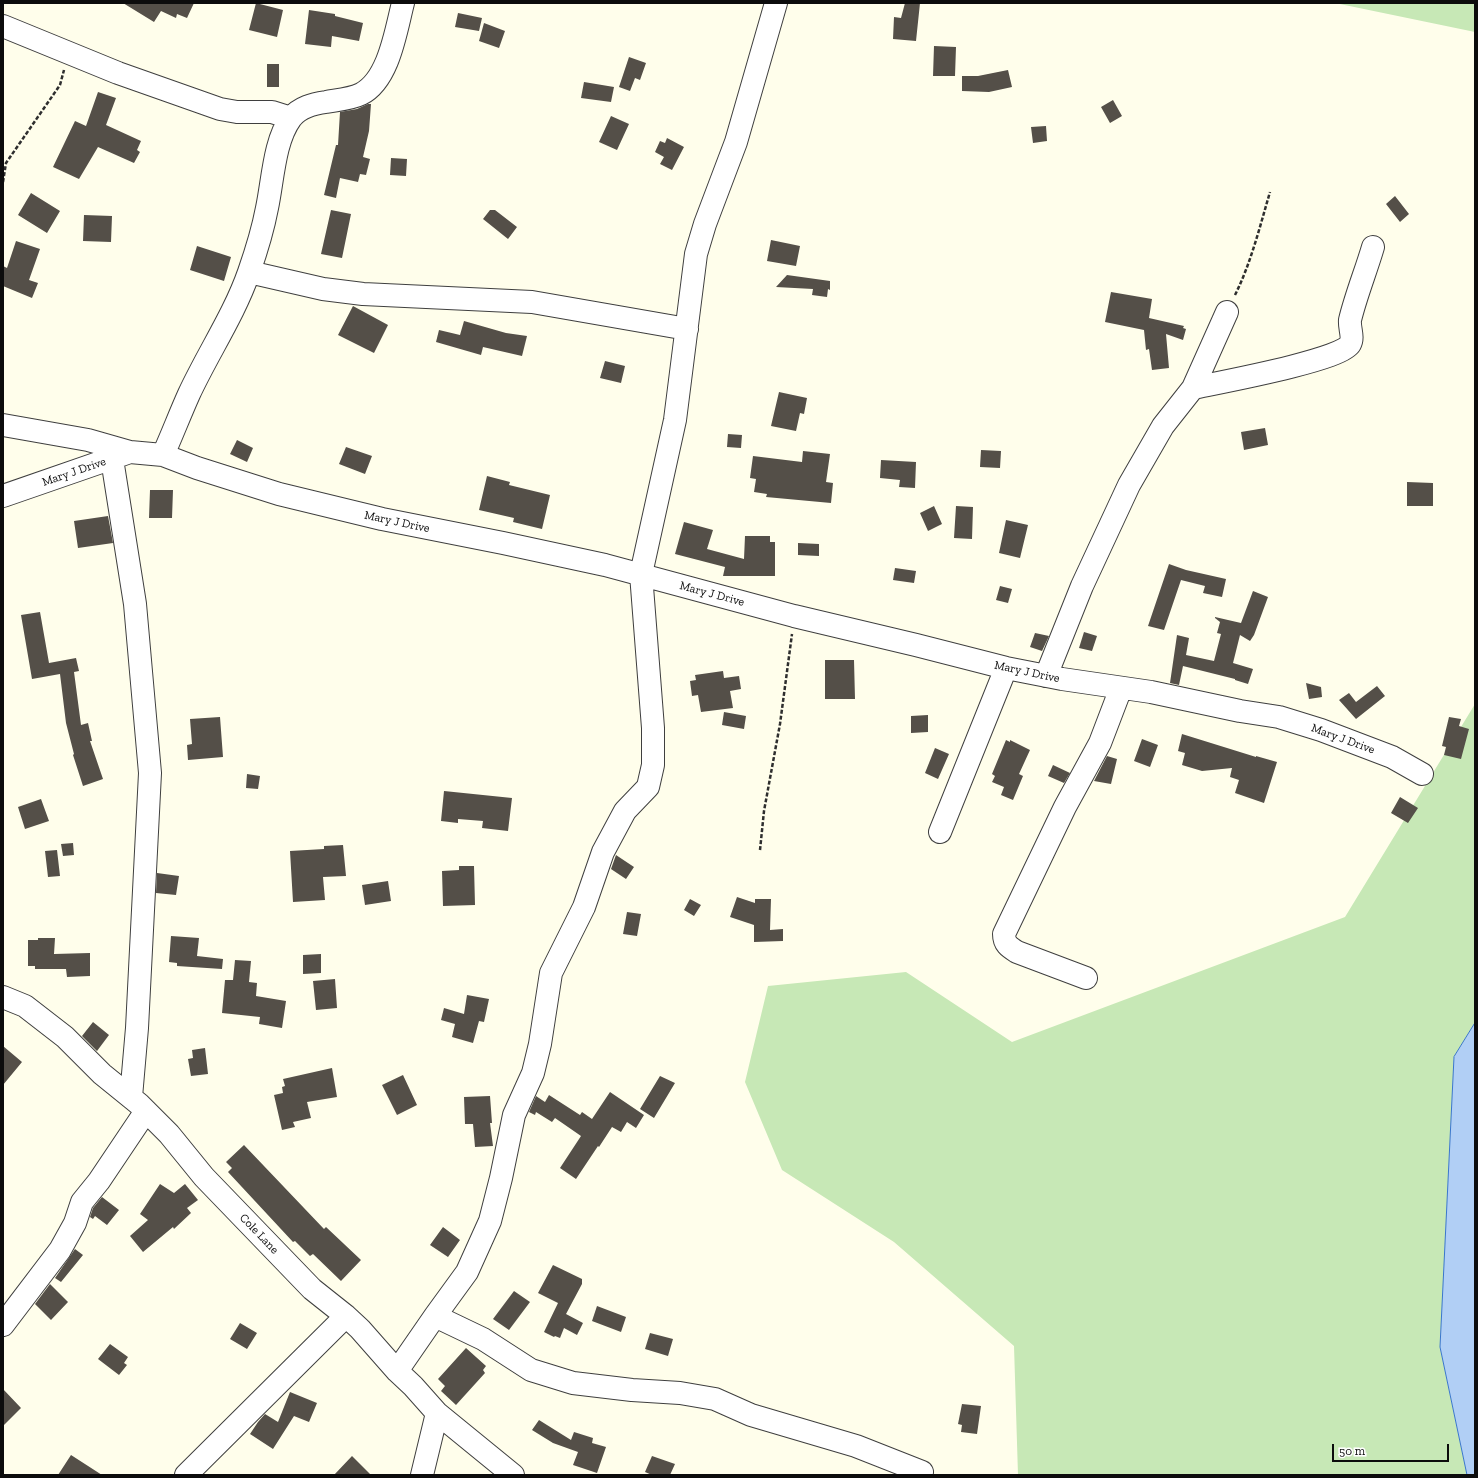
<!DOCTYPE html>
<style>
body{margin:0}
#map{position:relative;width:1478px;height:1478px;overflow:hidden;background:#fffeeb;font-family:"Zilla Slab",serif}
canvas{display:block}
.frame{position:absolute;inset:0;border:4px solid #0c0c0c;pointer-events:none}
.scale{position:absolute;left:1332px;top:1444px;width:117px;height:18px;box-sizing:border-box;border:2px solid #0c0c0c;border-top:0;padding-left:5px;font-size:12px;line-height:14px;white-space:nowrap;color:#0c0c0c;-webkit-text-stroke:3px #fff;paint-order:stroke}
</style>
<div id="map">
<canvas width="1478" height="1478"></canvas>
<div class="frame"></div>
<div class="scale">50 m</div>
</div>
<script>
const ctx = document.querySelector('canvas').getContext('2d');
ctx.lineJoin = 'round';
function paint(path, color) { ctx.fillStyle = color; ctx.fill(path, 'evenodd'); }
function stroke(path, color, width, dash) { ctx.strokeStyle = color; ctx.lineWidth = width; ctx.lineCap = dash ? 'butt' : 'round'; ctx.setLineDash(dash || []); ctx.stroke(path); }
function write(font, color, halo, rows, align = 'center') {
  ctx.font = font + ' "Zilla Slab",serif'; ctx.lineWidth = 4; ctx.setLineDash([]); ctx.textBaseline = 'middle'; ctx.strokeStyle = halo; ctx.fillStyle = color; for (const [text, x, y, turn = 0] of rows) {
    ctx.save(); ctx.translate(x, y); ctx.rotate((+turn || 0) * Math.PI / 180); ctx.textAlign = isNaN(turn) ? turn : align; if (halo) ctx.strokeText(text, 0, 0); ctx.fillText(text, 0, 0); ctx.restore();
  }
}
paint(new Path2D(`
 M1335 3H1475V32Z
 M1475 704V1023L1454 1057 1440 1347 1467 1475H1018L1014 1346 894 1242 782 1170 745 1082 768 986 906 972 1012 1042 1345 917Z`), '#c7e8b6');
const water = new Path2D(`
 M1475 1023V1475H1467L1440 1347 1454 1057Z`);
paint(water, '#b1cff5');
stroke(water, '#3976cb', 1);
paint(new Path2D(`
 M123 3H194L187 18 177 14 176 18 161 11 154 22Z
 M256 3 283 10 277 37 249 30Z
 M905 3H920L916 41 893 39 894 17 901 18Z
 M309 10 335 14V16L363 23 359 41 332 36 331 47 305 44Z
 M458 13 482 18 479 31 455 27Z
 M484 23 505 31 499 48 479 41Z
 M934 46 956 47 955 76H933Z
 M629 57 646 63 640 80 635 78 630 91 619 87Z
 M267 64H279V87H267Z
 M1008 70 1012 87 989 92 962 91V76H978Z
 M584 82 614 87 611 102 581 98Z
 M98 92 116 98 106 125 141 141 137 150 140 152 134 163 98 147 79 179 53 167 75 121 86 126Z
 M1113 100 1122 116 1110 123 1101 107Z
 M368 104H371L369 131 363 157 370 159 366 175 360 174 358 182 340 178 336 198 324 195 336 145H338L340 112 357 109Z
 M611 116 629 124 617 150 599 142Z
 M1046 126 1047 141 1033 143 1031 127Z
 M667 138 684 147 672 170 660 164 664 157 655 152 660 141 665 143Z
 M391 158 407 159 406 176 390 175Z
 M31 193 60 211 47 233 18 215Z
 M1395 196 1409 214 1400 222 1386 204Z
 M331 210 351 214 342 258 321 254Z
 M490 210H495L517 227 508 239 483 219Z
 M84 215 112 216 111 242 83 241Z
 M771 240 800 246 796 266 767 261Z
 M16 241 40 249 29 280 38 283 32 298 3 286V266L7 268Z
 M197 246 231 257 224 281 190 270Z
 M787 275 830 281V290L828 289 827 297 812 295 813 289 776 287Z
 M1111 292 1152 299 1149 318 1184 326 1183 328 1186 329 1183 340 1166 334 1169 368 1152 370 1149 349 1146 350 1144 330 1105 322Z
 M353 306 388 325 374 353 338 335Z
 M464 321 506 333 527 336 522 356 483 347 481 355 436 342 439 330 460 335Z
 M605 361 625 366 621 383 600 378Z
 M779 392 807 398 804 414 800 413 796 431 771 426Z
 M1265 428 1268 445 1244 450 1241 432Z
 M728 434 742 435 741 448 727 447Z
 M237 440 253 448 247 462 230 454Z
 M346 447 372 456 365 474 339 464Z
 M981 450 1001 451 1000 468 980 467Z
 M803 451 830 454 826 482 833 483 831 503 766 497 767 494 754 492 756 479 750 478 753 456 802 462Z
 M881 460 916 462 915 488 899 487 900 480 880 478Z
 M487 476 510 482 509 485 550 495 542 529 513 522 514 518 479 510Z
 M1407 482 1433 483V506H1407Z
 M150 490H173L172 518H149Z
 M934 506 942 524 928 531 920 513Z
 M956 506 973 507 972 539 954 538Z
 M108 516 113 543 78 548 74 521Z
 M1006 520 1028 525 1020 558 999 553Z
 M684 522 713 530 707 549 744 559 745 536H770V542H775V576H723L725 567 675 554Z
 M798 543 819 544V556L798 555Z
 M1169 564 1186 570 1226 579 1222 597 1203 593 1205 586 1181 580 1164 630 1148 626Z
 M895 568 916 571 914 583 893 580Z
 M1000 586 1012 589 1008 603 996 600Z
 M1253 591 1268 597 1254 635 1250 641 1240 635 1233 663 1253 669 1248 684 1235 680V679L1183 666 1179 685 1170 683 1177 635 1189 638 1186 655 1214 661 1221 634 1217 633 1220 622 1215 618V617L1241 623Z
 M40 612 49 663 76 658 79 671 74 672 81 725 88 723 92 741H90L103 779 83 786 73 755 74 754 66 723 60 674 32 679 21 615Z
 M1084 632 1097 636 1092 651 1079 648Z
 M1035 633 1049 636 1042 651 1030 647Z
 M825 660H854L855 699H825Z
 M723 671 724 678 739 676 741 689 730 691 733 708 701 712 698 695 692 696 690 681 696 680 695 675Z
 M1306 683 1321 687 1322 697 1309 699Z
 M1377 686 1385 696 1356 719 1339 700 1349 693 1356 702Z
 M724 712 746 716 744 729 722 725Z
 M928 715V732L911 733V716Z
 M220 717 223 757 188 760 187 745 192 744 190 719Z
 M1449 717 1461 719 1459 726 1469 729 1461 759 1444 755 1446 747 1442 746Z
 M1182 734 1256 757V756L1277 762 1264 803 1235 793 1239 780 1230 777 1232 768 1202 771 1182 765 1185 753 1178 751Z
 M1142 739 1158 745 1150 767 1134 761Z
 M1006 740 1010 742V740L1030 750 1019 774 1023 776 1013 800 1001 795 1004 787 992 782 995 776 992 774Z
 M935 748 949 754 938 779 925 773Z
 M1107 756 1117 759 1111 784 1094 781Z
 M1053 765 1070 773 1064 783 1048 776Z
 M247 774 260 776 258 789 246 788Z
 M444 791 512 798 508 831 482 828 483 821 458 819V823L441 821Z
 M1400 797 1418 808 1408 823 1391 813Z
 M41 799 49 821 25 829 18 807Z
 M73 843 74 855 63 856 61 844Z
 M343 845 346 876 323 877 325 900 293 902 290 851 324 849V846Z
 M57 850 60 876 48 877 45 851Z
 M616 855 634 867 626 879 611 869Z
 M459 866H474L475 905 443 906 442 871 459 870Z
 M157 873 179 876 176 895 156 893Z
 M388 881 391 901 365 905 362 885Z
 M737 897 755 903V899H771L770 930 783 929V941L754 942V925L730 917Z
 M690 899 701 905 694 916 684 910Z
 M627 912 641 914 637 936 623 934Z
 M171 936 199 938 197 956 223 959 222 969 177 966V963L169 962Z
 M38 938H55L54 954 90 953V976L67 977 66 969H35V966H28V940H38Z
 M321 954V973L303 974V955Z
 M235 960 251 961 249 982 257 983 256 996 286 1001 282 1028 259 1024 260 1017 222 1013 225 980H233Z
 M335 979 337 1008 316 1010 313 981Z
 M467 995 489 999 484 1022 479 1021 473 1043 452 1037 455 1024 441 1020 444 1008 464 1014Z
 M93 1022 109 1035 97 1051 82 1036Z
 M3 1046 22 1062 3 1085Z
 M205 1048 208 1074 191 1076 188 1059 193 1058 192 1050Z
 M332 1068 337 1097 307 1102 311 1118 293 1122 295 1127 282 1130 274 1095 283 1093 282 1087 285 1086 283 1079Z
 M403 1075 417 1105 397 1115 382 1085Z
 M660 1076 675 1083 654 1118 640 1109Z
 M610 1092 644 1115 636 1128 627 1122 621 1132 612 1127 599 1147 598 1146 576 1179 560 1168 581 1136 555 1118 552 1122 536 1112 535 1115 529 1112 536 1096 545 1102 549 1095 580 1115 582 1112 592 1119Z
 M490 1096 492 1123H490L493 1146 475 1147 473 1124H465L464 1097Z
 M244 1145 324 1229 326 1227 361 1260 341 1281 313 1254 310 1256 295 1241 293 1242 228 1172 232 1168 226 1162Z
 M160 1184 174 1193 185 1184 198 1200 187 1208 191 1213 174 1229 173 1227 143 1252 130 1236 148 1220 140 1214Z
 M102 1197 119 1210 107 1225 95 1216 93 1219 90 1217 93 1208Z
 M443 1227 460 1240 448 1257 430 1245Z
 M75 1249 83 1255 61 1282 55 1278Z
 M553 1265 582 1279V1284L566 1314 583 1323 577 1335 564 1328 560 1338 555 1336 554 1337 544 1332 558 1303 538 1293Z
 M50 1284 68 1302 51 1320 35 1304Z
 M514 1291 530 1302 509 1330 493 1319Z
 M597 1306 626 1317 621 1332 592 1321Z
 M240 1323 257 1333 247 1349 230 1339Z
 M650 1333 673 1339 668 1356 645 1349Z
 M110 1344 128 1357 124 1363 127 1365 119 1375 98 1359Z
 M466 1348 486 1366 483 1370 485 1373 456 1405 441 1391 445 1386 438 1379Z
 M3 1389 21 1408 3 1426Z
 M290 1392 317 1403 309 1422 294 1416 273 1449 250 1434 258 1422 265 1414 278 1422Z
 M962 1404 981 1406 977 1434 961 1432 962 1425 958 1424Z
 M539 1420 571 1440 574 1432 593 1438 592 1443 606 1447 597 1473 573 1465 578 1452 553 1443 532 1430Z
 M71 1455 102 1475H58Z
 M352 1456 371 1475H334Z
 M652 1456 675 1464 670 1475H652L645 1472Z`), '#544f48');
const minor = new Path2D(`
 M3 26 118 73 220 109 237 112H272L291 118
 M249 272 323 289 363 294 532 302 687 329
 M1193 388C1216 383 1342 360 1350 344 1354 337 1349 328 1350 320 1356 295 1366 271 1373 247
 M3 425 88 440 130 452
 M163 455C172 435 180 414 189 394 208 353 234 315 249 272 256 252 263 229 267 208 273 180 274 141 291 118 300 107 313 104 326 102 337 100 351 99 361 94 389 80 396 30 403 3
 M112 459 135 604 150 773 137 1028 131 1097
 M3 496 130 452 163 455 197 468 279 494 382 519 503 543 605 565 794 616 916 645 1006 668 1062 679 1151 692 1240 711 1279 717 1321 730 1392 757 1422 774
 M1046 676 1082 586 1129 485 1163 426 1193 388 1227 312
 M940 832 1006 668
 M1086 978 1017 952C1009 947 1004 944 1004 934L1065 807 1100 743 1121 688
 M3 997 25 1006 65 1037 102 1074 139 1104 169 1134 204 1177 312 1289 346 1316 360 1329 397 1371 413 1386 437 1413 513 1475
 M435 1316 467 1272 490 1221 501 1178 514 1115 533 1073 540 1044 551 973 584 907 603 852 625 811 648 787 653 765V728L641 574 675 420 696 254 705 224 736 142 776 3
 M3 1325 60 1250 75 1223 82 1202 99 1181 146 1111
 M397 1371 435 1316 483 1339 531 1370 573 1383 632 1390 680 1393 715 1399 751 1415 856 1446 922 1472
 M186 1475 346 1316
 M422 1475 437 1413`);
stroke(minor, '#3f3f3f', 24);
stroke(new Path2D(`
 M3 182 6 163 60 85 64 70
 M1235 295C1251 263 1260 226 1270 192
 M760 850 764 811 780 724 792 634`), '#2e2e2e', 2.5, [4, 2]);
stroke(minor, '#fff', 22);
write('12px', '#0c0c0c', '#fff', [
 ["Mary J Drive",74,472,-19],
 ["Mary J Drive",397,522,12],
 ["Mary J Drive",712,594,15],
 ["Mary J Drive",1027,672,12],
 ["Mary J Drive",1343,739,20],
 ["Cole Lane",259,1234,46]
]);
</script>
